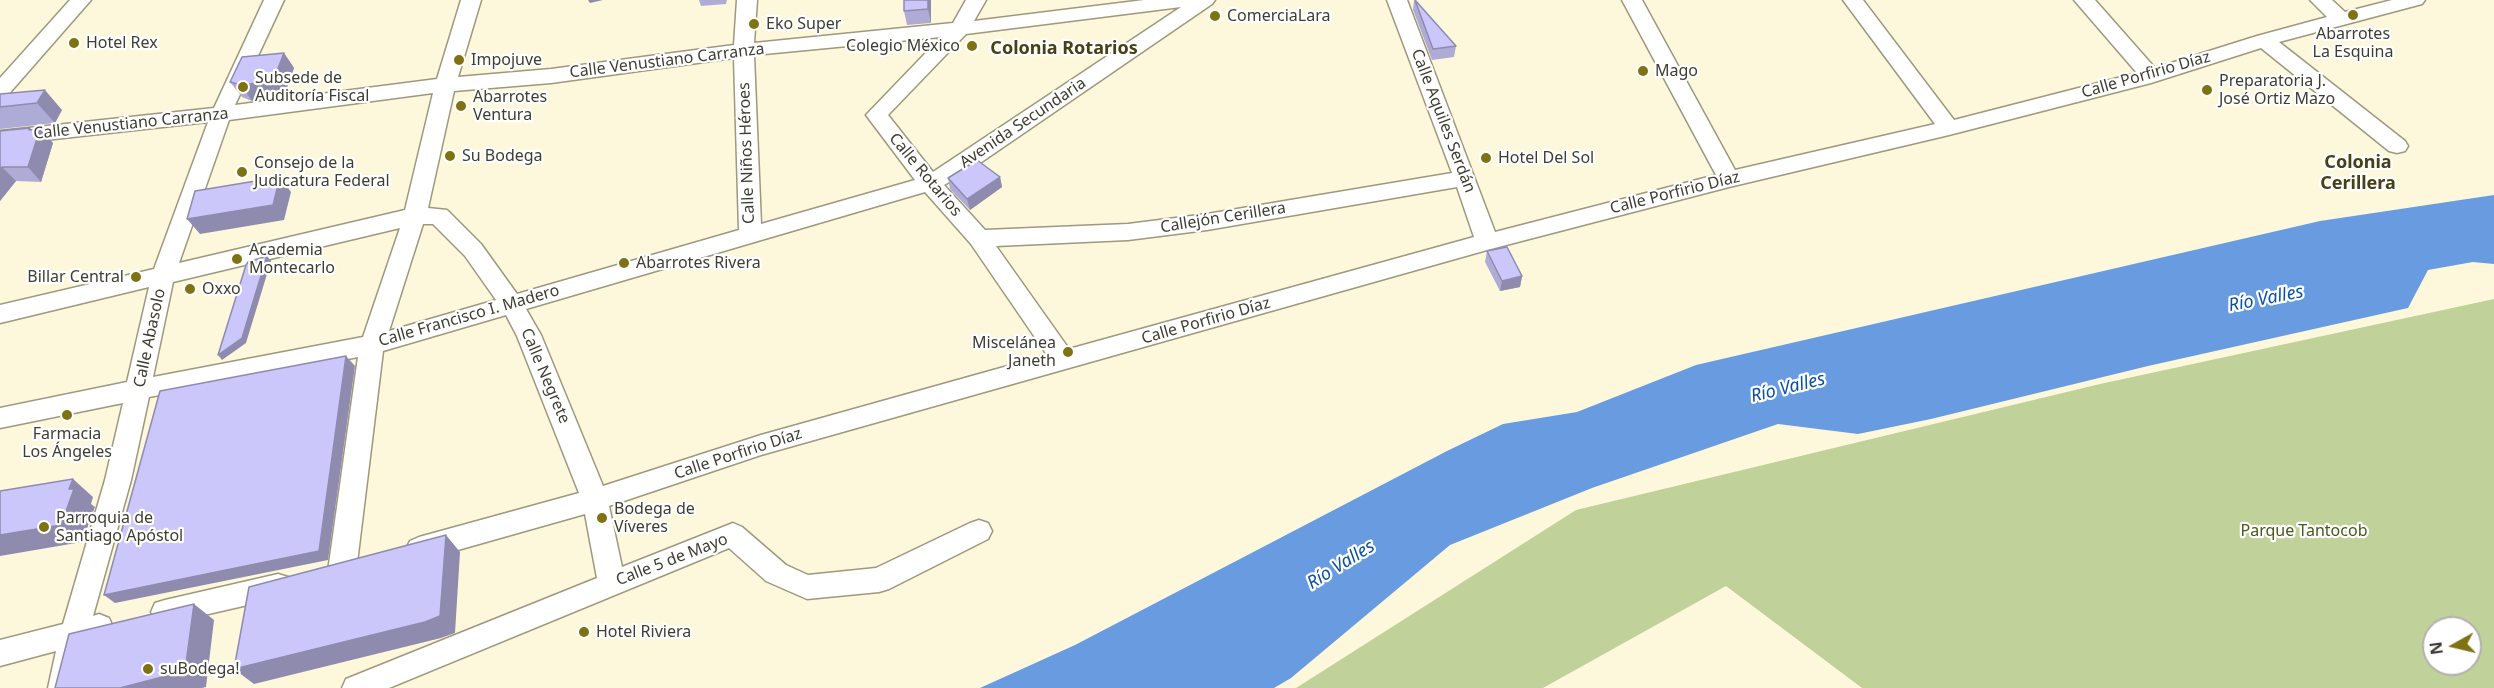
<!DOCTYPE html>
<meta charset="utf-8">
<style>
body{margin:0}
#map{position:relative;width:2494px;height:688px;overflow:hidden;background:#fdf8db;font-family:"Noto Sans",sans-serif}
canvas{display:block}
.north{position:absolute;left:2422px;top:616px;width:60px;height:60px;box-sizing:border-box;background:#fff;border:2px solid #b2b1ad;border-radius:50%;rotate:262deg;font-size:16px;font-weight:700;line-height:24px;text-align:center;color:#3f3d32}
.north::after{content:'';display:block;margin:auto;width:21px;height:27px;background:#7f7213;clip-path:polygon(50% 0,100% 100%,50% 72%,0 100%)}
</style>
<div id="map">
<canvas width="2494" height="688"></canvas>
<div class="north">N</div>
</div>
<script>
const ctx = document.querySelector('canvas').getContext('2d');
ctx.lineJoin = 'round';
function paint(path, color) { ctx.fillStyle = color; ctx.fill(path, 'evenodd'); }
function stroke(path, color, width, dash) { ctx.strokeStyle = color; ctx.lineWidth = width; ctx.lineCap = dash ? 'butt' : 'round'; ctx.setLineDash(dash || []); ctx.stroke(path); }
function write(font, color, halo, rows, align = 'center') {
  ctx.font = font + ' "Noto Sans",sans-serif'; ctx.lineWidth = 4.5; ctx.setLineDash([]); ctx.textBaseline = 'middle'; ctx.strokeStyle = halo; ctx.fillStyle = color; for (const [text, x, y, turn = 0] of rows) {
    ctx.save(); ctx.translate(x, y); ctx.rotate((+turn || 0) * Math.PI / 180); ctx.textAlign = isNaN(turn) ? turn : align; if (halo) ctx.strokeText(text, 0, 0); ctx.fillText(text, 0, 0); ctx.restore();
  }
}
paint(new Path2D(`
 M2494 299V688H1862L1726 586 1543 688H1296L1576 510 2100 384ZM2434 628H2470V664H2434Z`), '#c0d19a');
paint(new Path2D(`
 M2494 195V264L2473 262 2428 270 2408 308 2148 366 1931 419 1858 434 1778 424 1592 488 1450 545 1291 678 1274 688H980L1075 645 1447 451 1503 424 1577 412 1696 365 2320 221Z`), '#699be1');
const minor = new Path2D(`
 M70 0H91L7 96 0 98V78Z
 M264 0H284L235 105 437 79 461 0H481L458 77 551 69 734 45 737 0H757L754 43 953 23 966 0H986L974 21 1144 0H1215L1212 4 964 174 944 185 985 230 1128 224 1207 214 1452 173 1387 0H1407L1495 232 1716 175 1622 0H1642L1735 170 1935 124 1843 0H1863L1954 120 2137 73 2074 0H2095L2155 68 2257 36 2327 17 2310 0H2332L2345 12 2392 0H2425L2422 4 2279 42 2405 141 2408 146 2405 151 2397 153 2389 151 2261 48 2151 83 1949 135 1729 187 1487 250 761 455 609 506 622 567 733 523 742 527 786 565 808 575 876 568 970 523 979 520 988 523 992 531 988 539 889 589 879 592 807 599 766 581 729 548 389 688H342L346 679 597 578 585 514 419 561 410 557 406 549 410 541 419 537 579 493 517 336 506 315 383 351 356 571 352 579 342 583 332 579 328 571 358 357 149 397 131 480 93 616 99 614 109 618 113 627 109 636 86 643 76 688H48L56 651 0 666V640L63 624 105 480 123 403 0 428V408L127 382 149 287 0 323V305L154 269 208 122 0 145V131L214 108ZM1181 7 933 172 888 115 966 34ZM941 37 866 115 915 180 761 224 754 55ZM734 58 739 230 517 294 481 244 447 210 428 208 454 91 551 83ZM433 93 405 210 179 263 229 120ZM1457 187 1474 237 1069 349 996 246 1128 240 1207 230ZM925 192 971 244 1047 355 761 435 603 486 541 335 526 309ZM423 224H433L465 256 496 300 389 331ZM400 228 363 337 153 377 173 282Z
 M278 574 288 577 292 586 288 595 278 598 165 624 155 621 151 612 155 603 165 600Z`);
stroke(minor, '#9d987e', 3);
paint(minor, '#fff');
paint(new Path2D(`
 M699 0H727L726 4 701 6Z
 M904 0H931V23L907 25 904 11Z
 M1414 0 1456 46 1454 57 1432 60 1413 10Z
 M284 53 294 68 284 96 252 101 242 97 230 82Z
 M0 94 62 110 55 123 0 129Z
 M30 128 31 130 40 129 53 143 41 182 16 181 0 201V131Z
 M1000 177 1002 187 970 210 950 189 948 178Z
 M1487 251 1522 276 1520 287 1500 291 1485 262Z`), '#afabd7');
paint(new Path2D(`
 M588 0H603L590 3Z
 M928 0H931V23L928 9Z
 M284 53 294 68 284 96 252 101 241 85Z
 M45 90 62 110 55 123 37 103Z
 M30 128 38 137 40 129 53 143 41 182 28 167 29 130Z
 M2 167 16 181 0 201V169Z
 M280 177 291 192 284 220 200 234 187 219Z
 M1000 177 1002 187 970 210 967 199Z
 M267 256 271 261 246 343 222 360 218 355Z
 M1522 276 1520 287 1500 291 1502 281Z
 M346 356 355 366 328 560 115 603 104 595Z
 M73 479 93 497 91 504 95 507 82 542 0 556V535Z
 M446 535 460 552 455 633 441 638 254 684 234 669Z
 M194 604 214 620 206 687 202 688H120Z`), '#8e8baf');
const building = new Path2D(`
 M904 0H928V9L904 11Z
 M1415 0 1456 46 1433 49Z
 M284 53 273 81 241 85 230 82 242 57Z
 M45 90 37 103 0 107V94Z
 M30 128 29 130 40 129 28 167H2L0 169V131Z
 M977 160 1000 177 967 199 948 178Z
 M280 177 273 205 187 219 195 191Z
 M1507 247 1522 276 1502 281 1487 251Z
 M267 256 242 338 218 355 246 265 248 262Z
 M346 356 319 551 104 595 160 391Z
 M73 479 69 489H74L61 525 0 535V491Z
 M446 535 440 616 425 622 234 669 249 587Z
 M194 604 185 671 120 688H55L69 634Z`);
paint(building, '#cbc7fa');
stroke(building, '#8e8baf', 1.5);
for (const [x, y, r, color] of [
 [2353,15,6,"#7f7213"],
 [1215,16,6,"#7f7213"],
 [754,24,6,"#7f7213"],
 [74,43,6,"#7f7213"],
 [972,46,6,"#7f7213"],
 [459,60,6,"#7f7213"],
 [1643,71,6,"#7f7213"],
 [243,87,6,"#7f7213"],
 [2207,90,6,"#7f7213"],
 [461,106,6,"#7f7213"],
 [450,156,6,"#7f7213"],
 [1486,158,6,"#7f7213"],
 [242,172,6,"#7f7213"],
 [237,259,6,"#7f7213"],
 [624,263,6,"#7f7213"],
 [136,277,6,"#7f7213"],
 [190,289,6,"#7f7213"],
 [1068,352,6,"#7f7213"],
 [67,415,6,"#7f7213"],
 [602,518,6,"#7f7213"],
 [44,527,6,"#7f7213"],
 [584,632,6,"#7f7213"],
 [148,669,6,"#7f7213"]
]) { const dot = new Path2D(); dot.arc(x, y, r, 0, 2 * Math.PI); ctx.fillStyle = color; ctx.fill(dot); stroke(dot, '#fff', 2); }
write('16px', '#3f3d32', '#fff', [
 ["ComerciaLara",1227,16],
 ["Eko Super",766,24],
 ["Abarrotes",2353,34,"center"],
 ["La Esquina",2353,52,"center"],
 ["Hotel Rex",86,43],
 ["Colegio México",960,46,"right"],
 ["Impojuve",471,60],
 ["Mago",1655,71],
 ["Subsede de",255,78],
 ["Auditoría Fiscal",255,96],
 ["Preparatoria J.",2219,81],
 ["José Ortiz Mazo",2219,99],
 ["Abarrotes",473,97],
 ["Ventura",473,115],
 ["Su Bodega",462,156],
 ["Hotel Del Sol",1498,158],
 ["Consejo de la",254,163],
 ["Judicatura Federal",254,181],
 ["Academia",249,250],
 ["Montecarlo",249,268],
 ["Abarrotes Rivera",636,263],
 ["Billar Central",124,277,"right"],
 ["Oxxo",202,289],
 ["Miscelánea",1056,343,"right"],
 ["Janeth",1056,361,"right"],
 ["Farmacia",67,434,"center"],
 ["Los Ángeles",67,452,"center"],
 ["Bodega de",614,509],
 ["Víveres",614,527],
 ["Parroquia de",56,518],
 ["Santiago Apóstol",56,536],
 ["Hotel Riviera",596,632],
 ["suBodega!",160,669]
], 'left');
write('16px', '#3f3d32', '#fff', [
 ["Calle Venustiano Carranza",667,61,-7],
 ["Calle Porfirio Díaz",2146,75,-16],
 ["Calle Aquiles Serdán",1443,121,69],
 ["Avenida Secundaria",1023,123,-34],
 ["Calle Venustiano Carranza",131,124,-6],
 ["Calle Niños Héroes",747,153,-92],
 ["Calle Rotarios",925,175,50],
 ["Calle Porfirio Díaz",1675,193,-14],
 ["Callejón Cerillera",1223,218,-9],
 ["Calle Francisco I. Madero",469,316,-16],
 ["Calle Porfirio Díaz",1206,321,-16],
 ["Calle Abasolo",150,338,-78],
 ["Calle Negrete",545,376,67],
 ["Calle Porfirio Díaz",738,454,-18],
 ["Calle 5 de Mayo",672,560,-21]
]);
write('16px', '#485819', '#fff', [
 ["Parque Tantocob",2304,531]
]);
write('bold 18px', '#464017', '#fff', [
 ["Colonia Rotarios",1064,49],
 ["Colonia",2358,163],
 ["Cerillera",2358,184]
]);
write('italic 18px', '#0a50a2', '#fff', [
 ["Río Valles",2266,299,-11],
 ["Río Valles",1788,388,-14],
 ["Río Valles",1341,565,-32]
]);
</script>
